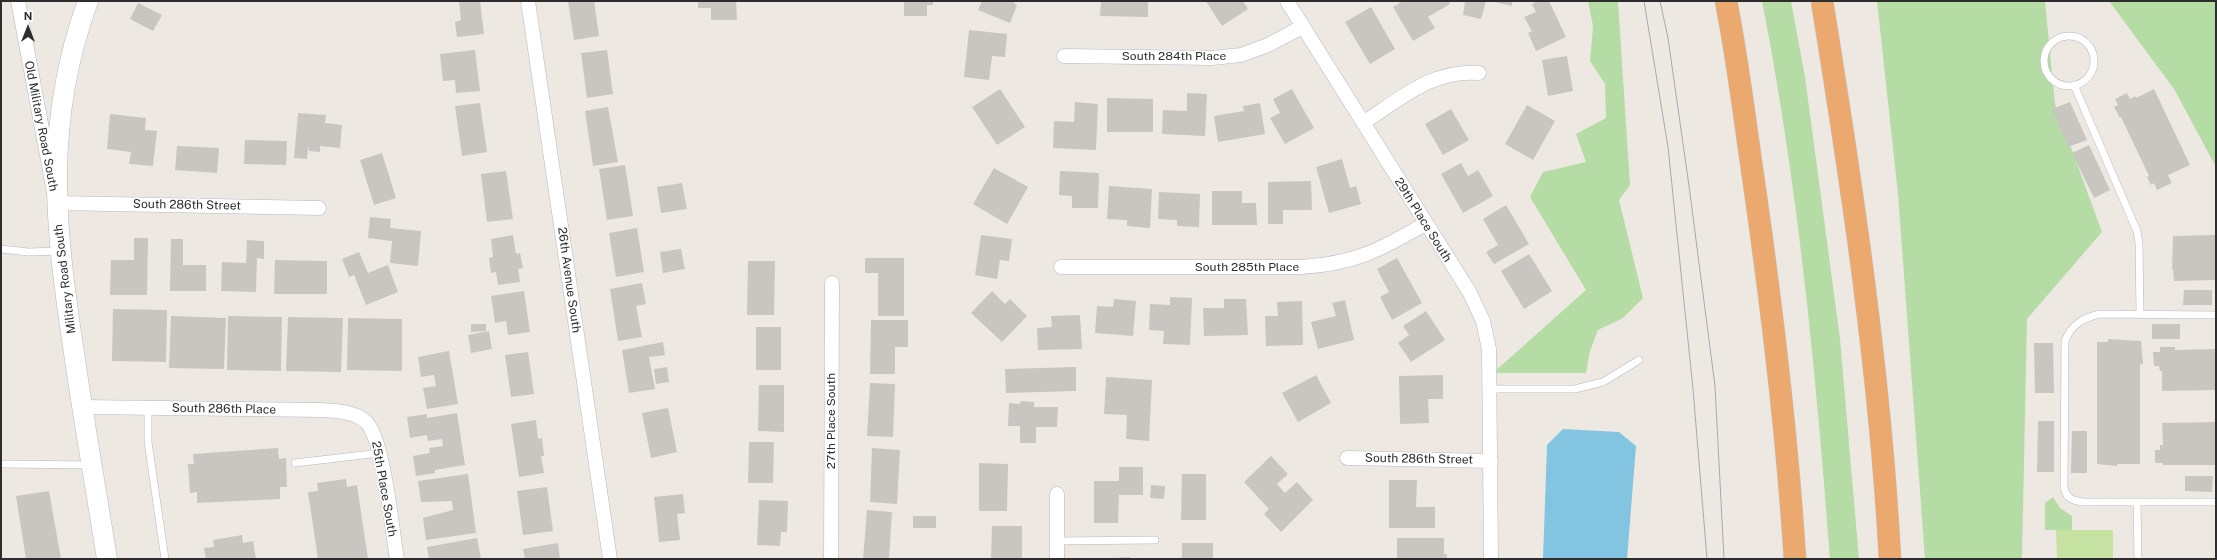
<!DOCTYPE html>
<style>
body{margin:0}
#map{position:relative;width:2217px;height:560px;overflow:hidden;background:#ede9e2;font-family:"Public Sans",sans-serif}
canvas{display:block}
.frame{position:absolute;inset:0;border:2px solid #2d2d2d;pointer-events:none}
.north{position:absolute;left:8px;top:8px;width:40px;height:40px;-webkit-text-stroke:3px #fff;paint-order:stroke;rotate:0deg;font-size:11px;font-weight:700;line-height:16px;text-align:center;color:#2d2d2d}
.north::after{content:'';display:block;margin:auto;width:14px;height:18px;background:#2d2d2d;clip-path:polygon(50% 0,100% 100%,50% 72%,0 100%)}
</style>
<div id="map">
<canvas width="2217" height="560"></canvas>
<div class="frame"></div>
<div class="north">N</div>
</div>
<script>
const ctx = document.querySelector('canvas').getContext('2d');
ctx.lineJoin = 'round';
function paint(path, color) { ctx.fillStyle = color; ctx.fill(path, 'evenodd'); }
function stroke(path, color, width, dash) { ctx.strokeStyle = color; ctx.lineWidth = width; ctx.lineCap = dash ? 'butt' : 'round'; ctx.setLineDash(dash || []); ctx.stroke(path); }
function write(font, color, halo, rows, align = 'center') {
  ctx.font = font + ' "Public Sans",sans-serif'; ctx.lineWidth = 3; ctx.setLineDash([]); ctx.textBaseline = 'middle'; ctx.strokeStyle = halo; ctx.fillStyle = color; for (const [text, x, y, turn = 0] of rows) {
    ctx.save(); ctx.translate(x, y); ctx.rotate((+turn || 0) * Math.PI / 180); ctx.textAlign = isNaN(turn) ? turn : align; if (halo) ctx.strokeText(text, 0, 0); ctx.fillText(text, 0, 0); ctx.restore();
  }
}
paint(new Path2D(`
 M1588 1H1618L1630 185 1619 200 1643 298 1623 318 1598 330 1590 351 1586 373H1493L1586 290 1530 197 1543 172 1586 162 1576 134 1606 118 1605 84 1590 61 1593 26Z
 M1762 1H1791L1805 77 1840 339 1859 559H1830C1816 372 1798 185 1762 1Z
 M1877 1H2045L2055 104 2102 232 2027 319 2022 559H1925L1898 194Z
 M2109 1H2216V167L2174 89Z
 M2053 497 2060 508 2072 516V530H2045V503Z`), '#b6dca6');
paint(new Path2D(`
 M2056 530H2113V558H2057Z`), '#c5e2a3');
paint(new Path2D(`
 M1563 429 1619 432 1636 446 1627 559H1543L1547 445Z`), '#83c4e1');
paint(new Path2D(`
 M459 1H480L484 34 457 37 455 22 461 20Z
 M568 1H594L599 36 574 40Z
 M698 1H736L737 20H711V8H698Z
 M912 1H933V5H927V16H904V2Z
 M982 1H1015L1014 3 1017 5 1010 23 978 10Z
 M1101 1H1148V17L1100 16Z
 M1206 1H1243L1248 9 1222 26Z
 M1403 1H1448L1450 4 1428 17 1435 28 1413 41 1393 7Z
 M1465 1H1486L1481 19 1463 15Z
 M1491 1H1512V6Z
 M1538 1H1549L1566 37 1536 51 1528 33 1532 31 1524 17 1536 12 1532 4Z
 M138 3 162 15 153 31 130 19Z
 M1371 7 1395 49 1370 64 1345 22Z
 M969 30 1007 34 1005 57 992 56 989 80 964 77Z
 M475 50 480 91 456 93 455 80 443 81 440 54Z
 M607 50 613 94 587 98 581 53Z
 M1567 56 1573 91 1548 96 1542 60Z
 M1000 89 1025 127 997 145 972 107Z
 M1292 89 1314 128 1285 144 1270 118 1280 113 1273 99Z
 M2154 89 2190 165 2168 175 2172 183 2157 190 2154 183 2151 185 2147 177 2149 176 2121 117 2120 118 2114 107 2118 105 2115 99 2127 93 2130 99 2135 96 2136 98Z
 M1187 93 1207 94 1205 136 1162 134 1163 110 1187 111Z
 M1107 98 1153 99V132H1107Z
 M1075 102 1098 104 1096 150 1053 148 1054 121 1074 122Z
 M2070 102 2087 140 2068 147 2052 109Z
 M480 103 487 152 462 156 455 106Z
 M1260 103 1265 134 1218 142 1214 116 1244 111 1243 106Z
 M1527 105 1555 121 1533 160 1505 144Z
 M608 107 618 162 593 166 585 111Z
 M1451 109 1469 140 1443 155 1425 124Z
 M298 113 326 115 325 123 342 125 340 148 320 146V152L309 151 308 146 307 159 294 158Z
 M110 114 146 118 145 130 157 131 153 166 129 164 131 152 107 149Z
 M245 140 287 141 286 165 244 164Z
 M2089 145 2110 190 2094 198 2072 153Z
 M177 146 219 148 217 173 175 170Z
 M382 153 396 198 374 205 360 160Z
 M1342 159 1350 188 1356 186 1361 204 1329 213 1316 167Z
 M1461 163 1468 176 1478 170 1493 196 1463 213 1441 174Z
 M625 165 633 216 607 220 599 169Z
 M994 168 1028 187 1007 224 973 204Z
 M506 171 513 219 487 222 481 174Z
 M1060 171 1099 173 1098 208H1072V196L1059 195Z
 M1311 181 1312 210H1283V224H1268V182Z
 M682 183 687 209 661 213 657 187Z
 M1109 186 1152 189 1150 228 1127 226V220L1107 219Z
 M1212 191H1242V203H1256L1257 225H1212Z
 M1159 192 1200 194 1199 227 1177 226V220L1158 219Z
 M1506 205 1529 244 1494 264 1486 252 1498 245 1483 219Z
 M370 217 391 219 390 228 421 231 418 266 390 263 392 241 368 238Z
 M637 228 644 272 616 277 609 233Z
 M513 235 516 254 520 253 523 268 518 269 520 282 498 285 496 272 491 273 489 258 493 257 491 239Z
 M981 235 1012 239 1009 261 1000 260 997 279 975 275Z
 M2216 235V280L2174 281 2173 269H2172L2173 236Z
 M134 238H148L147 295H110L111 260H134Z
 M171 239H183V265H206V291H170Z
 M247 240 264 241V259L257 258 256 292 221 291 222 262 246 263Z
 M681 249 685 269 663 273 660 252Z
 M359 252 368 273 388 265 398 292 366 305 354 275 349 277 342 259Z
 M1529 254 1552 291 1524 309 1501 271Z
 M865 258H904V316H878V273H865Z
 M1397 258 1422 303 1392 320 1380 297 1389 292 1377 269Z
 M275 260 327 261V294H274Z
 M748 261H775L774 315H747Z
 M642 283 646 304 636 306 642 337 618 341 610 289Z
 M2184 290H2212V305H2183Z
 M524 291 530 332 508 335 506 321 495 323 491 296Z
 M992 291 1005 304 1010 299 1027 316 1002 342 971 313Z
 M1170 297 1192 298 1190 345 1163 344 1164 331 1149 330 1150 304 1170 305Z
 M1114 299 1136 301 1133 336 1095 333 1097 306 1113 307Z
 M1224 299H1246L1248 335 1204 336 1203 308H1224Z
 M1345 300 1354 340 1318 349 1311 322 1336 316 1332 303Z
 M1302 301 1303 345 1266 346 1265 316H1278L1277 302Z
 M113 309 167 310 166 362 112 361Z
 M1426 311 1445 340 1411 362 1398 343 1409 335 1403 326Z
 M1080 315 1082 349 1038 350 1037 328 1052 327 1051 316Z
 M171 316 226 318 224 369 169 368Z
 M228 316 282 317 281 371 227 370Z
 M288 317 343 318 341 372 286 371Z
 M348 318 402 319V371L347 370Z
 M871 320H908V347H895V374H870Z
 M471 324H486V331L471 332Z
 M2152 324H2180V339H2152Z
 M756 327H781V370H756Z
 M489 331 492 349 471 353 468 335Z
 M2108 339 2141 341 2143 364H2140V464H2117V466L2097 464V342H2108Z
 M663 342 665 355 649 357 655 389 629 393 622 350Z
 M2034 343H2053L2054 393H2035Z
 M2160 347H2175V350L2216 349V390L2162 391V371H2160L2159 366H2154L2153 352H2160Z
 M449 351 458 404 427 409 423 388 436 386 434 375 421 377 418 357Z
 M528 352 534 394 511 397 505 355Z
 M667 367 669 382 656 384 654 369Z
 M1076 367V391L1006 393 1005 369Z
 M1316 375 1331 403 1298 422 1282 393Z
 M1443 375V399H1428L1429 423 1400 424 1399 376Z
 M1106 377 1152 380 1149 441 1126 439 1127 415 1104 414Z
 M870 383 895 384 893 437 867 436Z
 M759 385H784V432L758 431Z
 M1021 401 1034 402V407H1058L1057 427H1036V443H1020V426H1008L1009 403 1020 404Z
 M668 408 677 452 651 458 642 413Z
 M457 413 465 465 435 470V473L416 476 413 456 430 453 429 448 443 446 442 439 428 441 427 435 410 438 407 417 427 414V418Z
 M536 420 538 439 542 438 544 456H541L544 473 519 477 511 424Z
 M2038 421H2054V472H2037Z
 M2216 422V465H2163V463H2155V450H2160V445H2163L2162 423Z
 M2072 431H2087V473H2071Z
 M749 442H774L773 483H748Z
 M278 448 279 459 286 458 287 487H280V499L197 503V492L190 493 188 464H194L193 454Z
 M872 448 900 450 897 504 870 502Z
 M1271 456 1288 474 1277 484 1285 493 1297 482 1313 500 1281 532 1264 514 1269 509 1244 482Z
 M979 463 1008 464 1007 511H979Z
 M1119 467H1143V495H1119L1118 523H1094V481H1119Z
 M468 474 476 533 426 540 423 518 453 510 452 501 421 502 418 481Z
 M1182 474H1206V520H1181Z
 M2185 476H2213L2212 492 2185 491Z
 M346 479 347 487 357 485 368 559H318L308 492 318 491 317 483Z
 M1389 480H1417L1416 507H1435V528H1389Z
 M1151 485 1165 486 1164 499 1150 498Z
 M547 487 553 531 523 535 517 491Z
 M49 491 61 559H26L16 496Z
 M683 494 685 513 677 514 680 540 659 542 654 497Z
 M759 500 788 501 787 532H781L780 546 757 545Z
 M867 510 892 512 889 559H863Z
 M913 516H936V528H913Z
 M992 526H1022V559H991Z
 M242 535 243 543 253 541 256 559H206L204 548 214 547 213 540Z
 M477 538 481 559H429L427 547Z
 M1397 538H1444V554H1447V559H1397Z
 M558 543 560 559H525L523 549Z
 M1182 543H1213V559H1182Z
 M1130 557V559H1111V558Z`), '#c9c5c0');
const lane = new Path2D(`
 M2044 61a25 25 0 1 1 50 0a25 25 0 1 1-50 0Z
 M2074 85 2137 231 2139 243 2140 314
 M1 249 28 252 60 251
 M2216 315 2099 314C2083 318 2071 325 2065 341L2064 488C2067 499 2072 500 2082 502H2216
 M1490 389H1575L1603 382 1639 360
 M148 408V442L165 559
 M295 463 380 453
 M1 464 91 465
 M2137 502 2138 559
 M1057 541 1155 540`);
const street = new Path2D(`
 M18 1 56 203 319 208
 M528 1 610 559
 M1287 1 1470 293 1483 321 1489 349 1491 559
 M1064 56 1212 58 1241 55 1268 45 1302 27
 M1363 123C1400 99 1433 69 1479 73
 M1061 267H1301C1354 264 1380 250 1425 224
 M82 407 321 410C335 411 353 411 365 421 384 436 392 532 397 559
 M1347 458 1491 461
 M1057 494V559
 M831 559 832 283`);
const secondary = new Path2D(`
 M88 1C43 124 55 227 74 353 84 422 96 490 107 559`);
const highway = new Path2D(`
 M1726 1C1738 61 1745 122 1754 183 1772 308 1787 433 1795 559
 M1822 1C1852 186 1880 372 1890 559`);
stroke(lane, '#b5b7bf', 8);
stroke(street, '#b5b7bf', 15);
stroke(secondary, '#b5b7bf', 21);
stroke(highway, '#c8c8c8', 23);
stroke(lane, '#fff', 7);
stroke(street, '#fff', 14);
stroke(secondary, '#fff', 20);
stroke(highway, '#eba96f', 22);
stroke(new Path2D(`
 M1644 1 1668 147 1693 389 1707 559
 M1660 1 1668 38 1689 186 1715 386 1724 559`), '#a5a7b5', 1);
write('12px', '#2d2d2d', '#fff', [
 ["South 284th Place",1174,56],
 ["Old Military Road South",41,126,79],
 ["South 286th Street",187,205,1],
 ["29th Place South",1423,220,58],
 ["South 285th Place",1247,267],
 ["Military Road South",65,279,-97],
 ["26th Avenue South",569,280,82],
 ["South 286th Place",224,409,1],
 ["27th Place South",831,421,-90],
 ["South 286th Street",1419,459,1],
 ["25th Place South",384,489,80]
]);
</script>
